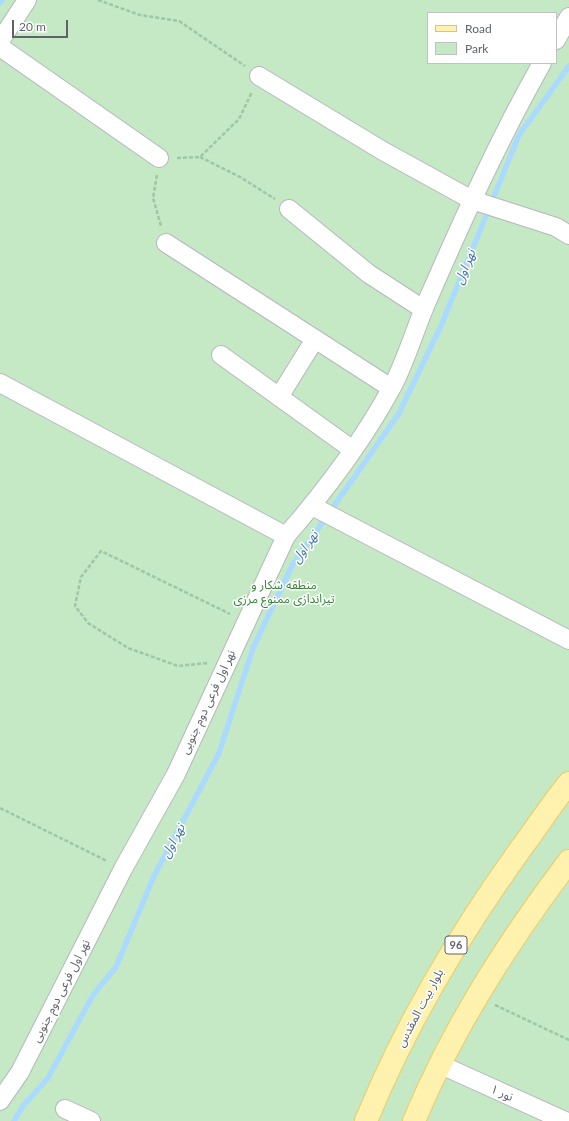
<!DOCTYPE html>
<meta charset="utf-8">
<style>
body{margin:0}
#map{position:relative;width:569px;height:1121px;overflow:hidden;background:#f1efe8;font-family:Lato,sans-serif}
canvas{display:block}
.legend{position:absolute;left:427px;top:12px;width:130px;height:52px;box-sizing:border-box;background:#fff;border:1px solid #bfc1c3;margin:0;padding:5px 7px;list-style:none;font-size:12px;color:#5f6368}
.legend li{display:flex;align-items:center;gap:8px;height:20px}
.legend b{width:20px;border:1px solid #bfc1c3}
.scale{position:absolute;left:12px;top:20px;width:56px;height:18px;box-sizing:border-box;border:2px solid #5f6368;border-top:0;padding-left:5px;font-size:12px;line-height:14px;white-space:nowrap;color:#5f6368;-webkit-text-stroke:3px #fff;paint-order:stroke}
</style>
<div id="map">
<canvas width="569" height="1121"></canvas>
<ul class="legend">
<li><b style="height:5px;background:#fff2af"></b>Road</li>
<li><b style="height:11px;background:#c5e8c5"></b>Park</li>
</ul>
<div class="scale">20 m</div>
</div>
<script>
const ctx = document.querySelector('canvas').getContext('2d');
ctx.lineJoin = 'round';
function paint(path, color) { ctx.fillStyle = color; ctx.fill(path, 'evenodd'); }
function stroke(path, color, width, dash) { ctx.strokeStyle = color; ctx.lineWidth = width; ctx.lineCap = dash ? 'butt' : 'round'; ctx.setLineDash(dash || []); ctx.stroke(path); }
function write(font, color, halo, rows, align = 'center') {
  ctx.font = font + ' Lato,"Noto Sans Arabic",sans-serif'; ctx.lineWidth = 3; ctx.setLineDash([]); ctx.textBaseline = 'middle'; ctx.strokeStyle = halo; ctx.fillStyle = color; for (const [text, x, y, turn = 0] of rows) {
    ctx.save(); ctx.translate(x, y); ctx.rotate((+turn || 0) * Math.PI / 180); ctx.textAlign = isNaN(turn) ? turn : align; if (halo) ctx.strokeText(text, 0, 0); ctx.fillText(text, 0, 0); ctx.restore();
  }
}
paint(new Path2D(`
 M0 0H569V1121H0ZM428 13H556V63H428Z`), '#c5e8c5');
stroke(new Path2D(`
 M0 3 2 0
 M14 1121 23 1106 48 1078 93 995 116 967 154 876 219 753 253 648 293 564 398 415 441 326 519 135 569 66`), '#aadaff', 5.5);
const minor = new Path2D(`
 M556 40 569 17
 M0 41 27 0
 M0 47 159 158
 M259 76 383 151 472 200 556 227 569 235
 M289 209 369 274 423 309
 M166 243 391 388
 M221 355 353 450
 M0 383 286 536
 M279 397 315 339
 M312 506 569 640
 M439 1064 565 1121
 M0 1101 20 1072 123 869 176 774 286 536C325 491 362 442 391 389 406 362 415 328 428 299 463 219 499 139 542 63
 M65 1109 91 1121`);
const major = new Path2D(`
 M366 1121C406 1023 460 933 522 847 538 826 552 803 569 783
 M414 1121C453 1027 508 942 569 861`);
stroke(minor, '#b5b8bc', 20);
stroke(major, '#f2c960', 24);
stroke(new Path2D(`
 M98 0 140 15 179 21 245 66
 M200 157 240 177 275 199
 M177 158 200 157 239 119 252 92
 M157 175 153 198 161 226
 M207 663 178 666 128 648 88 623 75 606 81 577 101 551 230 614
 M0 808 107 861
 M495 1005 569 1040`), '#9cc7a9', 2.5, [4, 2]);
stroke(minor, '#fff', 18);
stroke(major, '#fff2af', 22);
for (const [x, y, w] of [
 [456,945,22]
]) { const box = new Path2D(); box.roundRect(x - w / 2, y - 9, w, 18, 3); ctx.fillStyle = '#fff'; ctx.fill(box); stroke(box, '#5f6368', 1); }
write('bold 11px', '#5f6368', null, [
 ["96",456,945]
]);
write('12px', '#348238', '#fff', [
 ["منطقه شکار و",284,585],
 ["تیراندازی ممنوع مرزی",284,599]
]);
write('12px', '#5f6368', '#fff', [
 ["نهر اول فرعی دوم جنوبی",208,702,-65],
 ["نهر اول فرعی دوم جنوبی",61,991,-63],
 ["بلوار بیت المقدس",420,1008,-62],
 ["نور ۱",502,1093,24]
]);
write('italic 13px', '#4174aa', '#fff', [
 ["نهر اول",465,267,-68],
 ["نهر اول",305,547,-55],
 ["نهر اول",173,841,-62]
]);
</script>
